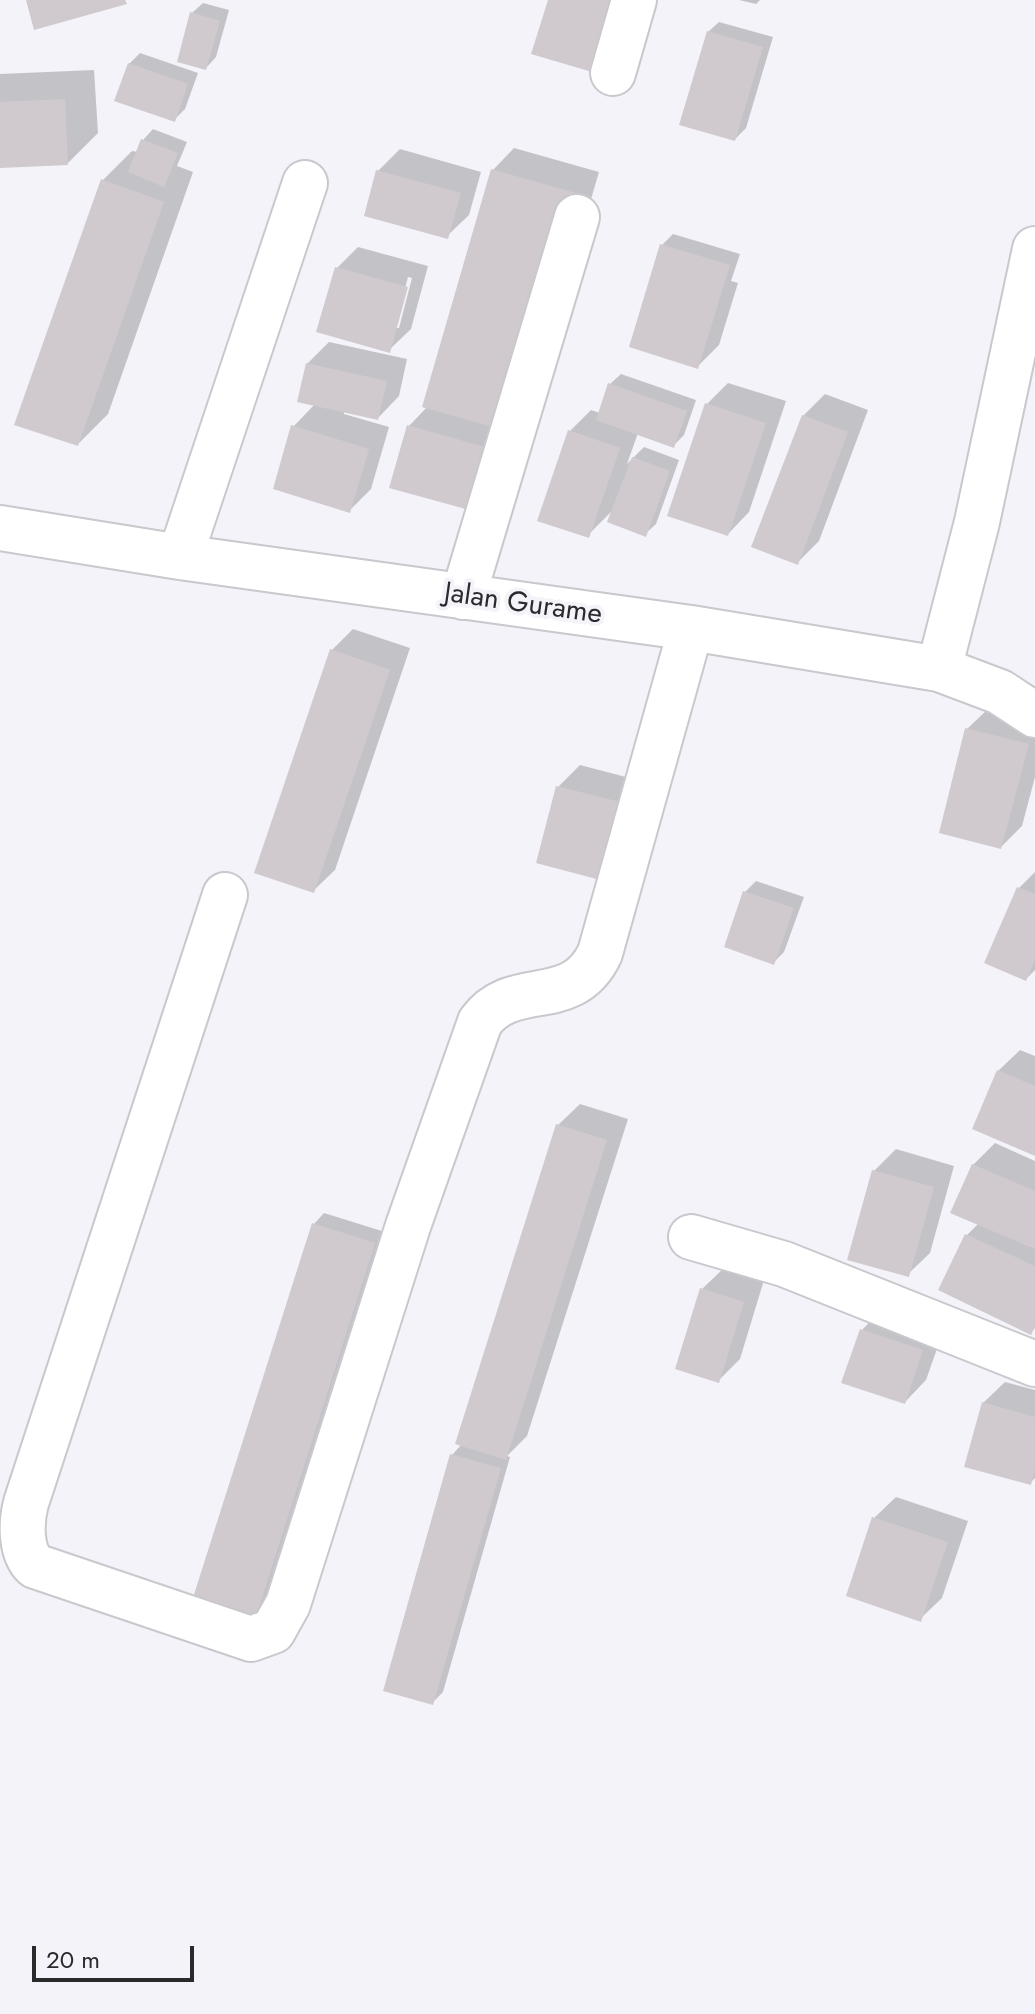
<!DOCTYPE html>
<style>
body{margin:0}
#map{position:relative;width:1035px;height:2014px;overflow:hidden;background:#f3f3f9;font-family:Jost,sans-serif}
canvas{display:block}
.scale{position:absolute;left:32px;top:1946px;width:162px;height:36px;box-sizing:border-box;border:4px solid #292a2c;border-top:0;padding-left:10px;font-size:24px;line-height:28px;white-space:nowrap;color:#292a2c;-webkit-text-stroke:6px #f3f3f9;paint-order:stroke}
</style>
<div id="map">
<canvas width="1035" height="2014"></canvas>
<div class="scale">20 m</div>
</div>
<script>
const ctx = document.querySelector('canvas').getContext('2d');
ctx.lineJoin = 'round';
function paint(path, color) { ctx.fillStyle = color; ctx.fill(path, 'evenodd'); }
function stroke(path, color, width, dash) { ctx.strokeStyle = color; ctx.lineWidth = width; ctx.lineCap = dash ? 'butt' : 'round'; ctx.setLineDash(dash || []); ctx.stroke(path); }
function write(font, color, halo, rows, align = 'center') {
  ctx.font = font + ' Jost,sans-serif'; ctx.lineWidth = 8; ctx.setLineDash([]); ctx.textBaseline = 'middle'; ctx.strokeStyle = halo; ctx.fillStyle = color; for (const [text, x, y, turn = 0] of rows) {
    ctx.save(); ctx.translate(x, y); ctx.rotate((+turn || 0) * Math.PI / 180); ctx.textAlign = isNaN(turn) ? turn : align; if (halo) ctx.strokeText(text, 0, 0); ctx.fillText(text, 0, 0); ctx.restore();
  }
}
paint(new Path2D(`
 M739 0H760L756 4Z
 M203 3 229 10 216 57 206 68 192 13Z
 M719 22 773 37 746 128 735 139 708 32Z
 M140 53 198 73 185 109 174 120 129 64Z
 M94 70 98 133 68 163 0 166V74Z
 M153 129 187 142 177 166 193 172 108 414 78 444 102 181 132 151 138 152 143 140Z
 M514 148 599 172 505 491 409 426 428 406 493 170Z
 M400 149 481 172 469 215 447 236 378 171Z
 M673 234 740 254 731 281 738 283 719 345 697 367 662 245Z
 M358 247 428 266 411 329 389 350 337 268ZM408 277 412 278 399 328H395Z
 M329 342 407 359 399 396 378 418 344 411V414L389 427 371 489 350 510 293 427 315 404 307 364Z
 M621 374 696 400 684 435 673 446 638 433 627 464 644 447 679 460 656 524 645 534 614 509 588 535 570 431 591 410 600 413 610 384Z
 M728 383 786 401 749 512 728 534 707 404Z
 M825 394 868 410 819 541 798 562 803 416Z
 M353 629 410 648 335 870 313 891 332 650Z
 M989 708 1035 719V777L1022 826 1001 847 967 729Z
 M580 765 645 782 625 857 558 787Z
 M1035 872V970L1026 979 1019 888Z
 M756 881 804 897 784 952 773 963 726 946 745 892Z
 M1020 1050 1035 1056V1154L998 1071Z
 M580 1104 628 1119 527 1436 507 1456 510 1457 443 1692 432 1703 452 1455 462 1444 558 1125Z
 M995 1143 1035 1161V1328L1030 1333 940 1289 967 1235 979 1223 973 1165Z
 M896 1149 954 1166 930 1253 908 1274 874 1171Z
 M324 1213 385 1232 264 1610 253 1621 314 1224Z
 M724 1268 764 1280 740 1359 719 1380 702 1289Z
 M883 1308 944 1329 926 1380 905 1402 862 1330Z
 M1005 1382 1035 1390V1478L1030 1483 983 1403Z
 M896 1497 968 1521 942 1598 920 1619 874 1518Z`), '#0003');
paint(new Path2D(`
 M26 0H125L127 4 34 30Z
 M548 0H614L592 72 531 54Z
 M190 12 220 21 206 70 177 62Z
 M707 31 763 47 735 141 679 125Z
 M128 63 188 84 175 122 114 101Z
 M65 99 68 165 0 168V102Z
 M141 139 178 153 164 187 128 172Z
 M491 169 579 194 510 432 422 407Z
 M376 170 461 193 448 239 364 216Z
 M101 179 164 202 78 446 14 425Z
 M660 244 730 265 698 369 629 347Z
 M335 267 408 287 390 353 316 332Z
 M306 363 387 381 378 420 297 402Z
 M608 383 687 411 674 448 596 420Z
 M705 403 766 423 728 536 667 516Z
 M802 415 848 432 798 565 751 547Z
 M291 425 369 449 350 513 273 489Z
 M407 425 502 452 484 514 389 488Z
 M568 430 620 448 589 538 537 521Z
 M632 457 670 471 646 537 607 522Z
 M330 649 390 670 314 893 254 873Z
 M965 728 1029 744 1001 849 939 833Z
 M556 786 624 803 604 881 536 863Z
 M1017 887 1035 894V960L1026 981 984 963Z
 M743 891 794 908 774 965 724 947Z
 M997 1070 1035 1086V1156L972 1129Z
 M556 1124 607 1140 506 1460 455 1444Z
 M972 1164 1035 1191V1249L950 1213Z
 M872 1170 934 1187 909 1277 847 1260Z
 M312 1223 375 1243 254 1623 191 1604Z
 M965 1234 1035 1266V1326L1031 1335 938 1290Z
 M700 1288 744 1302 719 1383 675 1369Z
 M860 1329 923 1350 905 1404 841 1383Z
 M982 1402 1035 1417V1470L1031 1485 964 1467Z
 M450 1454 501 1468 433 1705 383 1691Z
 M872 1517 948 1542 921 1622 846 1596Z`), '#d0cace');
const minor = new Path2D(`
 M613 73 634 0
 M0 528 180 557 691 628 939 669 1000 692 1035 715
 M180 557 305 183
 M463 597 577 217
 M939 669 977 522 1035 249
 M225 895 26 1503C21 1522 20 1552 35 1566L251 1639 273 1631 288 1604 408 1226 480 1022C513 976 572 1013 600 953L691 628
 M691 1237 784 1264 1035 1364`);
stroke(minor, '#c8c8cd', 48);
stroke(minor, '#fff', 44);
write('28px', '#292a2c', '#f3f3f9', [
 ["Jalan Gurame",523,605,8]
]);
</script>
